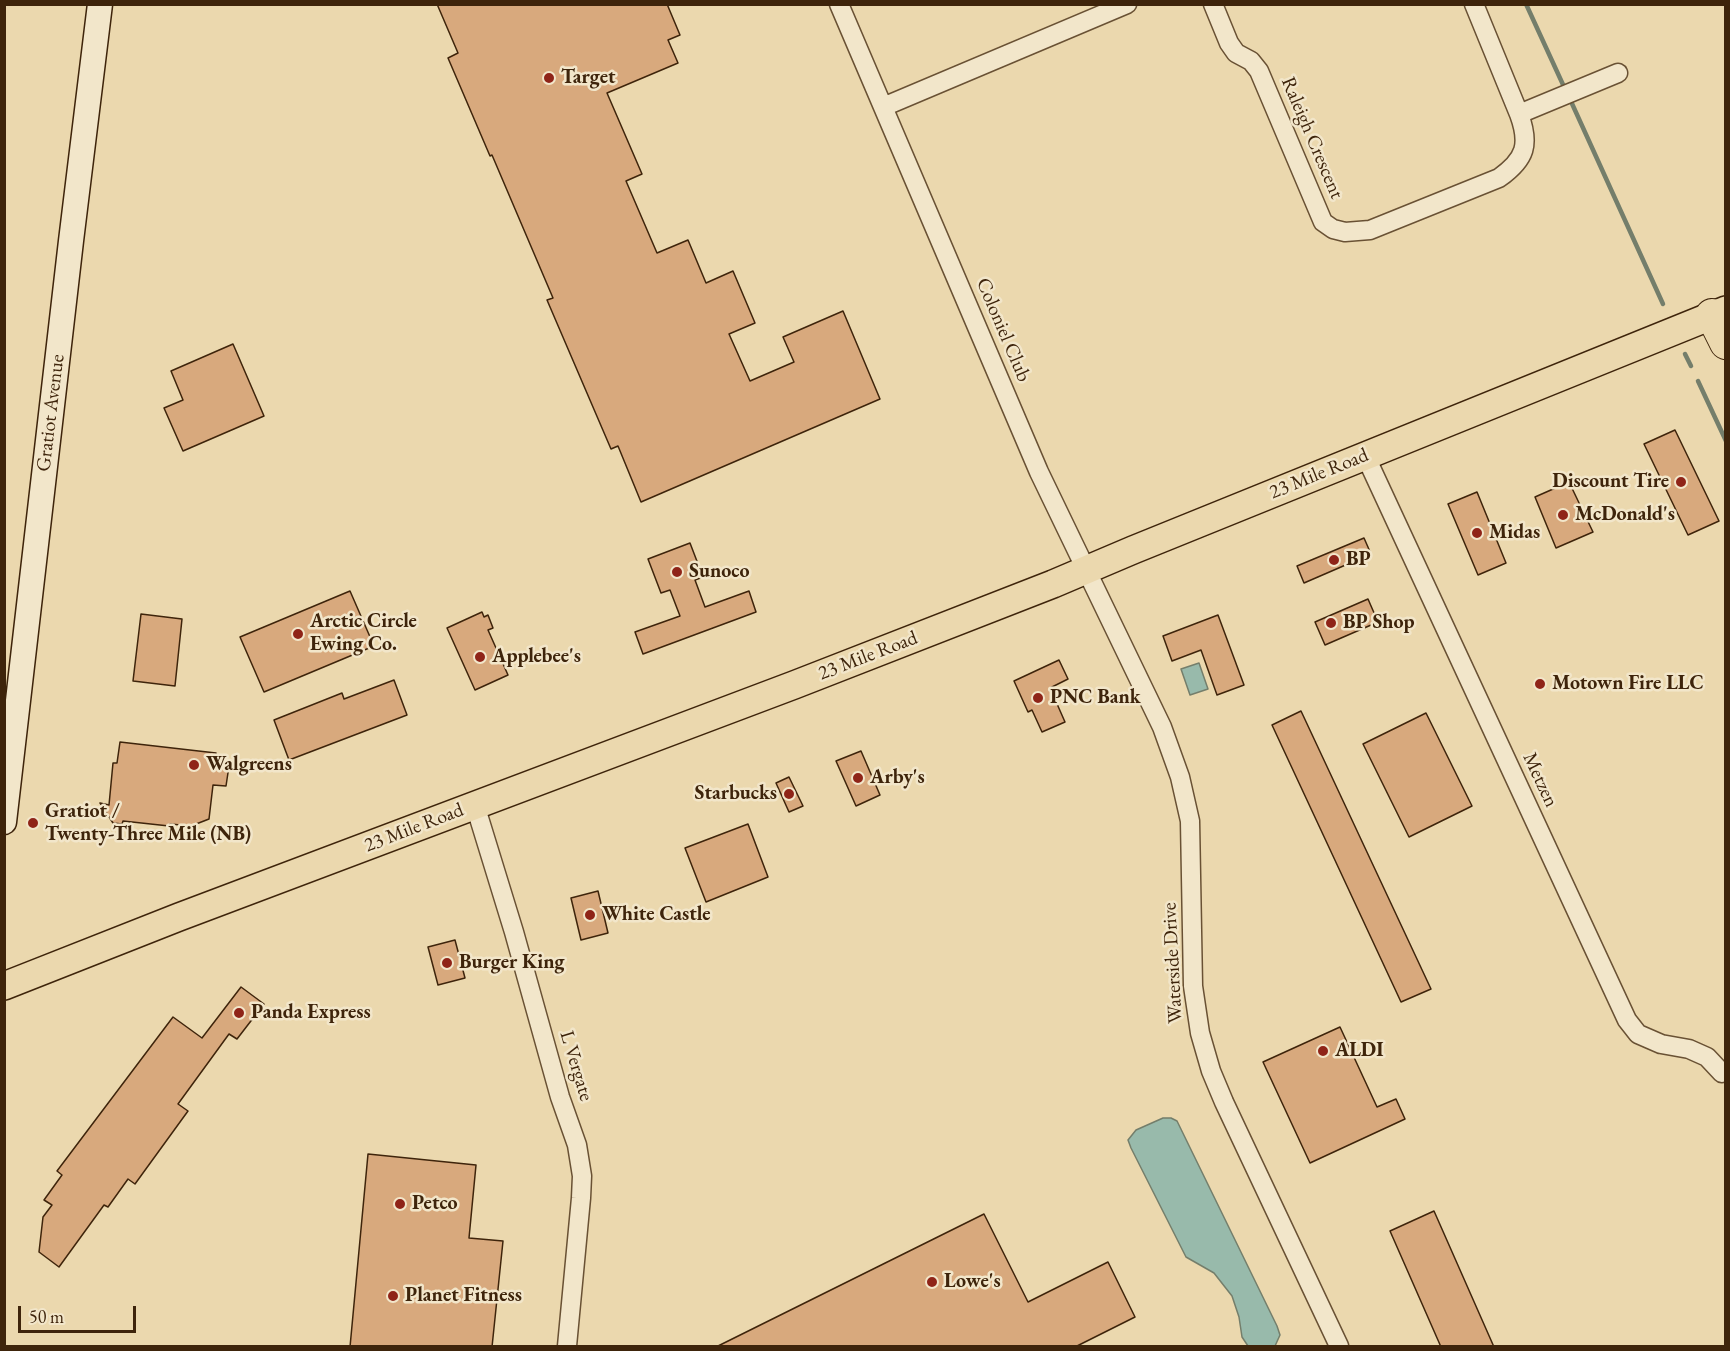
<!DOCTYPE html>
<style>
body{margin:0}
#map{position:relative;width:1730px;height:1351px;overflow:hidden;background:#ebd8ae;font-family:"EB Garamond",serif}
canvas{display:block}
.frame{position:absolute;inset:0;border:6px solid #3e240b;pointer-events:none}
.scale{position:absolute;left:18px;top:1306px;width:118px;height:27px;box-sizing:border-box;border:3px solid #3e240b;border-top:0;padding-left:8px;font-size:18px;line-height:21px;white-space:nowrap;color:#3e240b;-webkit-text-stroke:4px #f2e6ca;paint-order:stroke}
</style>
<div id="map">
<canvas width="1730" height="1351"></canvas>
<div class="frame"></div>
<div class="scale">50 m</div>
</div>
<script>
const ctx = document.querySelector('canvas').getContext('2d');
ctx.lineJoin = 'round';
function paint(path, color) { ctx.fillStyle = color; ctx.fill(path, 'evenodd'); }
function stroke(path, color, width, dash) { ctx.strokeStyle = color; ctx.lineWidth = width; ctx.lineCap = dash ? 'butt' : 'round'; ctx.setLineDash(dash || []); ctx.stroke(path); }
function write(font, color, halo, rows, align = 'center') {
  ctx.font = font + ' "EB Garamond",serif'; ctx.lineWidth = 5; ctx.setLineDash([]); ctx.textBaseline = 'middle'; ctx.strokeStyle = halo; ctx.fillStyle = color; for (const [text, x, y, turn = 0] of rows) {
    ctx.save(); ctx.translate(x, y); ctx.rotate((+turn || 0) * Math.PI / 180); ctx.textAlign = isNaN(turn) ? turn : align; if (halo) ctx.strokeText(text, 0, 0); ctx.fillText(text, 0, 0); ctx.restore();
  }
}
const water = new Path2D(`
 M1199 663 1208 689 1190 695 1181 669Z
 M1163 1118H1171L1177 1121 1277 1326 1280 1335 1275 1346H1248L1242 1337 1239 1317 1232 1296 1214 1273 1186 1257 1131 1148 1128 1140 1136 1130Z`);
paint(water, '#98baab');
stroke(water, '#747e6b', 1.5);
stroke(new Path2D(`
 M1526 4 1565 89
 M1569 97 1663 304
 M1685 354 1691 366
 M1698 381 1726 441`), '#747e6b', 4.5);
const building = new Path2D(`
 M437 4H667L680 35 668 40 678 63 607 93 642 174 626 181 657 253 688 240 706 283 733 271 755 323 729 334 750 381 794 362 783 337 843 311 880 399 641 502 618 446 611 449 547 300 553 298 492 155 490 156 448 58 458 53Z
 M233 344 264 416 183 451 164 408 183 400 171 371Z
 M1675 430 1719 521 1688 535 1644 444Z
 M1569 482 1593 532 1556 548 1535 497Z
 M1477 492 1506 563 1478 575 1448 504Z
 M1364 538 1371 554 1304 583 1297 566Z
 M690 543 703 577 695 580 705 607 749 591 756 612 643 654 635 632 680 616 670 590 661 593 648 559Z
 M350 591 374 646 264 692 240 637Z
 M1368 599 1378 622 1325 645 1315 622Z
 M482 612 484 617 488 615 493 628 488 630 508 675 475 690 447 628Z
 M141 614 182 619 175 686 133 681Z
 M1218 615 1244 685 1217 695 1201 650 1172 661 1163 636Z
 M1059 660 1068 679 1050 688 1065 722 1042 732 1032 710 1028 712 1014 681Z
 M394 680 407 715 289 760 274 720 342 693 344 699Z
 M1301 711 1431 989 1401 1002 1272 725Z
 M1426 713 1472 806 1409 837 1363 744Z
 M120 742 216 753 215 764 229 766 226 786 213 785 209 819 191 826 170 824 169 826 123 821 122 824 113 823 100 803 109 805 113 763H117Z
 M861 751 880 795 856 806 836 761Z
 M789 777 803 806 789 812 776 783Z
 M748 824 768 877 706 902 685 848Z
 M598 891 608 933 581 940 571 898Z
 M455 940 465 978 438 985 428 947Z
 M241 987 264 1004 237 1039 229 1034 178 1104 188 1111 135 1184 128 1179 108 1207 104 1205 59 1267 39 1252 43 1217 52 1205 44 1200 62 1175 57 1171 173 1017 202 1038Z
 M1340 1027 1377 1107 1396 1099 1405 1119 1310 1163 1263 1062Z
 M368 1154 476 1165 469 1238 503 1241 492 1347H350Z
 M1434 1211 1494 1347H1441L1390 1231Z
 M984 1214 1028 1302 1108 1262 1135 1317 1075 1347H716Z`);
paint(building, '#d8a97d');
stroke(building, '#3e240b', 1.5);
const minor = new Path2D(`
 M839 4 1039 472 1162 727 1180 777 1190 821 1193 986 1200 1033 1211 1071 1224 1102 1339 1346
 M1213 4 1229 43 1236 53 1251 61 1259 71 1323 222 1333 229 1345 232 1370 230 1499 178C1526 159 1530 144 1519 114L1474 4
 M883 107 1127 4
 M1519 114 1618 73
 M1365 455 1627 1020 1638 1034 1661 1044 1689 1049 1707 1057 1722 1073
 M475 805 514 932 560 1097 577 1145 582 1176 581 1198 567 1346`);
const secondary = new Path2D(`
 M4 822 71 241 100 4`);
const primary = new Path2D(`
 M4 986 179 917 794 685 1053 584 1133 550 1726 310`);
const motorway = new Path2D(`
 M1712 315 1726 343`);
stroke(minor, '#695134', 21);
stroke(secondary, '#3e240b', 27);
stroke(primary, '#3e240b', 30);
stroke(motorway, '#3e240b', 34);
stroke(minor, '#f2e6ca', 18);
stroke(secondary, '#f2e6ca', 24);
stroke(primary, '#ebd8ae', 27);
stroke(motorway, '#ebd8ae', 32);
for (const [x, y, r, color] of [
 [549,78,6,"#8f2418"],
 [1681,482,6,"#8f2418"],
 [1563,515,6,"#8f2418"],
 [1477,533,6,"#8f2418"],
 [1334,560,6,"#8f2418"],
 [677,572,6,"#8f2418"],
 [1331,623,6,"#8f2418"],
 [298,634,6,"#8f2418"],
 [480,657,6,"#8f2418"],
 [1540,684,6,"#8f2418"],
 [1038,698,6,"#8f2418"],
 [194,765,6,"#8f2418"],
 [858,778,6,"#8f2418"],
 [789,794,6,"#8f2418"],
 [33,823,6,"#8f2418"],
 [590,915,6,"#8f2418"],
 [447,963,6,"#8f2418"],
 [239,1013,6,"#8f2418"],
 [1323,1051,6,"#8f2418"],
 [400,1204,6,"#8f2418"],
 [932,1282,6,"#8f2418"],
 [393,1296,6,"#8f2418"]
]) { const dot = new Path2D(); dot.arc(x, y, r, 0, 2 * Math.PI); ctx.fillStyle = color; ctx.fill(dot); stroke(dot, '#f2e6ca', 2); }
write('bold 20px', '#3e240b', '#f2e6ca', [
 ["Target",561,78],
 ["Discount Tire",1669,482,"right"],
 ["McDonald's",1575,515],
 ["Midas",1489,533],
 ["BP",1346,560],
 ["Sunoco",689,572],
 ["Arctic Circle",310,622],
 ["Ewing Co.",310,645],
 ["BP Shop",1343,623],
 ["Applebee's",492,657],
 ["Motown Fire LLC",1552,684],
 ["PNC Bank",1050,698],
 ["Walgreens",206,765],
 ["Arby's",870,778],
 ["Starbucks",777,794,"right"],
 ["Gratiot /",45,812],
 ["Twenty-Three Mile (NB)",45,835],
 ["White Castle",602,915],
 ["Burger King",459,963],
 ["Panda Express",251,1013],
 ["ALDI",1335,1051],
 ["Petco",412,1204],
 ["Lowe's",944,1282],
 ["Planet Fitness",405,1296]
], 'left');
write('20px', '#3e240b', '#f2e6ca', [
 ["Raleigh Crescent",1312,138,67],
 ["Coloniel Club",1003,330,67],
 ["Gratiot Avenue",51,413,-83],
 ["23 Mile Road",1319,474,-22],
 ["23 Mile Road",868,656,-21],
 ["Metzen",1540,780,65],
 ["23 Mile Road",414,828,-21],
 ["Waterside Drive",1173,963,-93],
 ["L Vergate",576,1066,73]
]);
</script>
